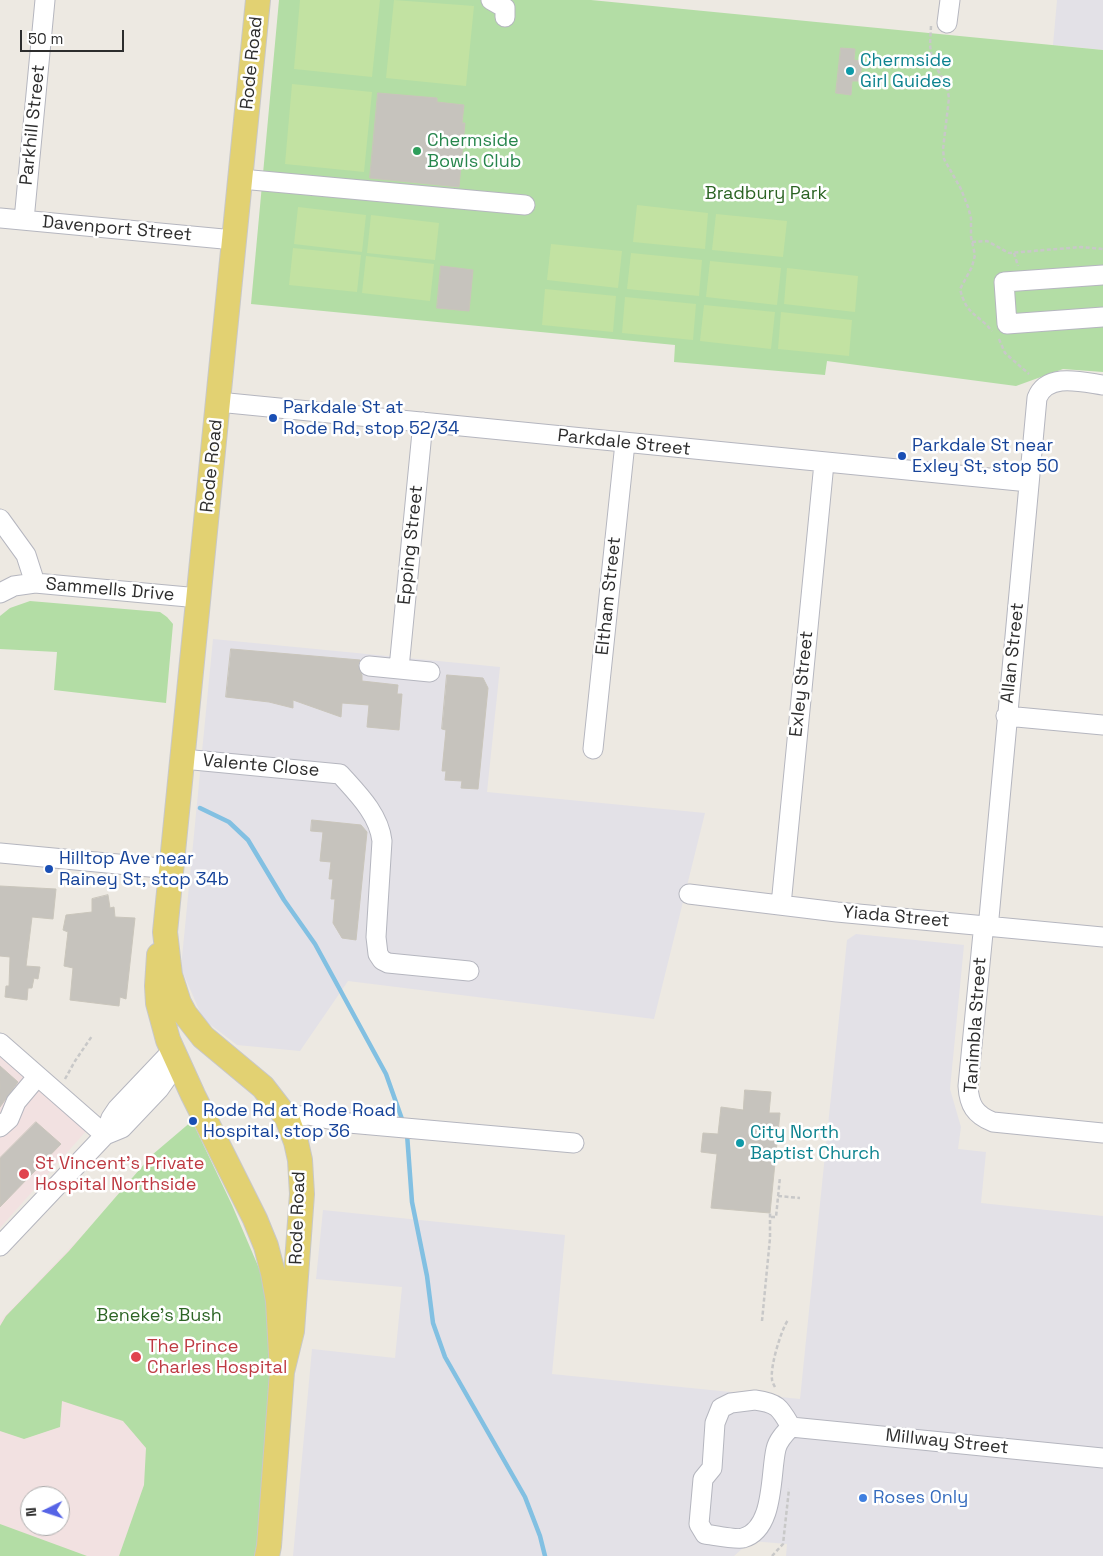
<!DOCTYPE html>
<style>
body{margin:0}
#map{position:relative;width:1103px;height:1556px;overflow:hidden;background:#ede9e2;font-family:"Space Grotesk",sans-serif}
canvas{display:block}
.north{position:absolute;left:20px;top:1486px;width:50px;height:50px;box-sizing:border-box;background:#fff;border:1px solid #ababab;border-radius:50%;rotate:266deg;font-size:14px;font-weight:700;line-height:20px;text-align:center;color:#2d2d2d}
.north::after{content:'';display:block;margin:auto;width:18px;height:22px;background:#5664e6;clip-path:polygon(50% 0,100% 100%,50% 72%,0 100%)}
.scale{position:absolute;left:20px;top:30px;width:104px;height:22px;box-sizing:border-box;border:2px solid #2d2d2d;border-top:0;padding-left:6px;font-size:15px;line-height:18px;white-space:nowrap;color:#2d2d2d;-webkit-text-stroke:4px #fff;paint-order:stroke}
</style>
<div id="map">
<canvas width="1103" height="1556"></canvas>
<div class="north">N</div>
<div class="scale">50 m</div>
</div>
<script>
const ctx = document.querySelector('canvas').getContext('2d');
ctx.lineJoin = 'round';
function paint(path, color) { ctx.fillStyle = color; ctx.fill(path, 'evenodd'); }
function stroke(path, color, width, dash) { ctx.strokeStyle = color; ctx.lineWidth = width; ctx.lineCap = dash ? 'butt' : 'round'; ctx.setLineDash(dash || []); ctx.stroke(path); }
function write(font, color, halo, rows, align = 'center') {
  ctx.font = font + ' "Space Grotesk",sans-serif'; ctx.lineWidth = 5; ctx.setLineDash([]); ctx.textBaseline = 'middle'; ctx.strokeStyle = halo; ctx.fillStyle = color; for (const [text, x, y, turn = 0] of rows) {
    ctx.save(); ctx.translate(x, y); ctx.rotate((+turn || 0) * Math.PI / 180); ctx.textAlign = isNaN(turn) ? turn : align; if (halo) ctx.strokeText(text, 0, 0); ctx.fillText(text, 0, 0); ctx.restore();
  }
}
paint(new Path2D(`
 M1057 0H1103V50L1053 45Z
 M213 639 500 667 487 792 705 813 654 1019 348 981 300 1051 237 1045 203 1019 181 968Z
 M856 934 964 945 950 1089 961 1127 958 1149 986 1152 981 1203 1103 1216V1556H786L787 1544 751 1541 734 1556H293L312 1349 395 1358 402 1287 316 1279 323 1210 565 1235 552 1374 800 1399 847 940Z`), '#e3e1e7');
paint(new Path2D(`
 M0 1042 96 1120 0 1228Z
 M192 1121 232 1205 259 1556H0V1321ZM30 1496H60V1526H30Z`), '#f2e1e1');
paint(new Path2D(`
 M279 0H591L1103 50V372L1063 369 1016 386 827 361 825 375 674 362 675 345 251 304Z
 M30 601 160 612 167 617 173 624 166 703 54 690 57 652 0 649V616L10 608Z
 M192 1121 232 1205 267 1287 275 1394 259 1556H119L144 1485 146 1448 123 1421 62 1401 60 1427 24 1439 0 1431V1326L6 1316 69 1251 152 1155Z
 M0 1524 87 1556H0Z`), '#b3dda5');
paint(new Path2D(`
 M300 0H380L372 77 294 69Z
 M394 0 474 6 466 86 386 78Z
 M292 84 372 92 364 172 285 164Z
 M637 205 708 213 705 249 633 242Z
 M298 207 366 215 362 252 294 244Z
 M716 214 787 221 783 257 712 250Z
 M371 215 439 223 435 260 367 253Z
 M551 244 622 251 618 288 547 280Z
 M293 248 361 255 357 292 289 285Z
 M631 253 702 260 699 296 627 289Z
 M366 256 434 264 430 301 362 293Z
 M710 261 781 268 777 305 706 297Z
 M787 268 858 276 855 312 784 304Z
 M545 289 616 296 613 332 542 325Z
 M625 297 696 304 693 340 622 333Z
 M704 305 775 312 771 349 700 341Z
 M781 312 852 320 849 356 778 349Z`), '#c2e2a2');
stroke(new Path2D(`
 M200 808 229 822 248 840 284 900 315 944 386 1074 403 1122
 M407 1134 412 1202 427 1276 433 1323 445 1357 525 1497 540 1536 545 1556`), '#82c0e2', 4.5);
const building = new Path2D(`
 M841 48 855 49 854 60 862 61 860 81H852L851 95 836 93Z
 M378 93 437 98V102L464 105 462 123H465L459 187 370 178Z
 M441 266 473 270 469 311 437 308Z
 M231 649 360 660 358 665 362 675V681L398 685 397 694H402L399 730 367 727 369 705 342 703 341 717 293 700V708L269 702 226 697Z
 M447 675 483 678 488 688 478 789 461 788 462 781 445 780 446 771H442L446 730 442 729Z
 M312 820 361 825 367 832 356 940 342 938 333 923 335 899H331L333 879H329L331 862 320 861 323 832 311 831Z
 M0 886 56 889 53 919 32 917 26 966 40 967 38 979 34 978 32 988H28L27 1000 5 997 6 986H9L10 957 0 956Z
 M108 895 110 908 114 907 115 917 135 918 126 999 120 997 119 1006 70 1000 73 968 64 966 68 932 63 930 66 915 92 912V899Z
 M0 1066 18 1082 0 1107Z
 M745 1090 771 1092 769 1113H780L770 1213 711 1208 717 1154 701 1152 703 1133 718 1134 721 1107 743 1110Z
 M36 1122 61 1144 0 1207V1158Z`);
paint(building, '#c6c3bd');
stroke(building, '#c9c5bb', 1);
const minor = new Path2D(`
 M491 0 505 8V17
 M947 23 950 0
 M241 179 525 205
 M0 218 234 240
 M24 220 45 0
 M1103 275 1004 282 1007 324 1103 317
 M1103 385C1082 382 1047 372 1037 398L989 918 983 933 968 1086C969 1105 975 1115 993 1122L1103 1133
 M218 402 1029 482
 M0 519 26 555 35 583
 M0 593 14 586 35 583 199 598
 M369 666 430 672
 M399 668 423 422
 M1006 716 1103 725
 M593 749 625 443
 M183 759 340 774C357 793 379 814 382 841L376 937 378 954 382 960 388 963 469 971
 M0 853 171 869
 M689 894 837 912 1103 937
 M781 905 824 463
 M0 1043 105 1135
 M287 1118 308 1115 349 1123 574 1143
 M0 1127 9 1119 16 1102 37 1077
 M105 1135 122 1128 159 1089 178 1062
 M0 1246 105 1135 111 1118 117 1109 172 1051
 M755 1400C778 1403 780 1408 791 1427 785 1433 778 1440 776 1449 770 1474 775 1529 743 1538 737 1540 713 1535 705 1534L699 1524 703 1479 712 1468 715 1423 721 1408 731 1403Z
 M791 1427 1103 1458`);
const major = new Path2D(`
 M258 0 165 932 170 975 179 1003 185 1014 203 1037 263 1087 287 1118 296 1142 300 1160 302 1194 292 1331 282 1372
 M159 955 157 986 158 1003 168 1040 193 1095 255 1219 266 1246 273 1273 278 1301 282 1372 269 1546 267 1556`);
stroke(minor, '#b5b6bf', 21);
stroke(major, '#c8c8c8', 26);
stroke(new Path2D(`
 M931 26 930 45 932 60 947 86 949 98 943 149 944 159 961 189 968 207 971 218V237L975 255 972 267 960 289C967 316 976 312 992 331
 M972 242 987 241 1009 253 1081 247 1103 249
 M1014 253 1018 266
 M999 339 1005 353 1029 374
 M65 1079 75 1061 92 1036
 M778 1196 800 1198
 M771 1217H776L780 1177
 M762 1321 770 1238V1213
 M775 1387C774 1385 772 1382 772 1379 770 1367 781 1330 788 1320
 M772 1556 783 1544 789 1489`), '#c8c8c8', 2.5, [4, 2.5]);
stroke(minor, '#fff', 19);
stroke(major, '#e2d172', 24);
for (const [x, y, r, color] of [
 [850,71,5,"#0f9aa8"],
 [417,151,5,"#2e9e5b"],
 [273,418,5,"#1a4fb4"],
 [902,456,5,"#1a4fb4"],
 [49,869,5,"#1a4fb4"],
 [193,1121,5,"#1a4fb4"],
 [740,1143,5,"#0f9aa8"],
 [24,1174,6,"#e0444e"],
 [136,1357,6,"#e0444e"],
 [863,1498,5,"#3f7fe0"]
]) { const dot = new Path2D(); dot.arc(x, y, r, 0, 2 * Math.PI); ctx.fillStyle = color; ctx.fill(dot); stroke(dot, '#fff', 2); }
write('18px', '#0d838f', '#fff', [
 ["Chermside",860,61],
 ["Girl Guides",860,82],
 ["City North",750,1133],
 ["Baptist Church",750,1154]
], 'left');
write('18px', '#2d2d2d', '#fff', [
 ["Rode Road",252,63,-84],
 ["Parkhill Street",33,125,-84],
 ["Davenport Street",117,229,5],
 ["Parkdale Street",624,443,6],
 ["Rode Road",212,466,-84],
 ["Epping Street",411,545,-84],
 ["Sammells Drive",110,590,5],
 ["Eltham Street",609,596,-84],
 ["Allan Street",1013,653,-84],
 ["Exley Street",802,684,-84],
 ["Valente Close",261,766,5],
 ["Yiada Street",896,917,5],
 ["Tanimbla Street",976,1025,-86],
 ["Rode Road",298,1218,-88],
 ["Millway Street",947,1442,6]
]);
write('18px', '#27864d', '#fff', [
 ["Chermside",427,141],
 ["Bowls Club",427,162]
], 'left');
write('18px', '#2c6424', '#fff', [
 ["Bradbury Park",766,194],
 ["Beneke's Bush",159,1316]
]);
write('18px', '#164399', '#fff', [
 ["Parkdale St at",283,408],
 ["Rode Rd, stop 52/34",283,429],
 ["Parkdale St near",912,446],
 ["Exley St, stop 50",912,467],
 ["Hilltop Ave near",59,859],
 ["Rainey St, stop 34b",59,880],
 ["Rode Rd at Rode Road",203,1111],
 ["Hospital, stop 36",203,1132]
], 'left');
write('18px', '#be3a42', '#fff', [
 ["St Vincent's Private",35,1164],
 ["Hospital Northside",35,1185],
 ["The Prince",147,1347],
 ["Charles Hospital",147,1368]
], 'left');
write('18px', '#366cbe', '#fff', [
 ["Roses Only",873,1498]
], 'left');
</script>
